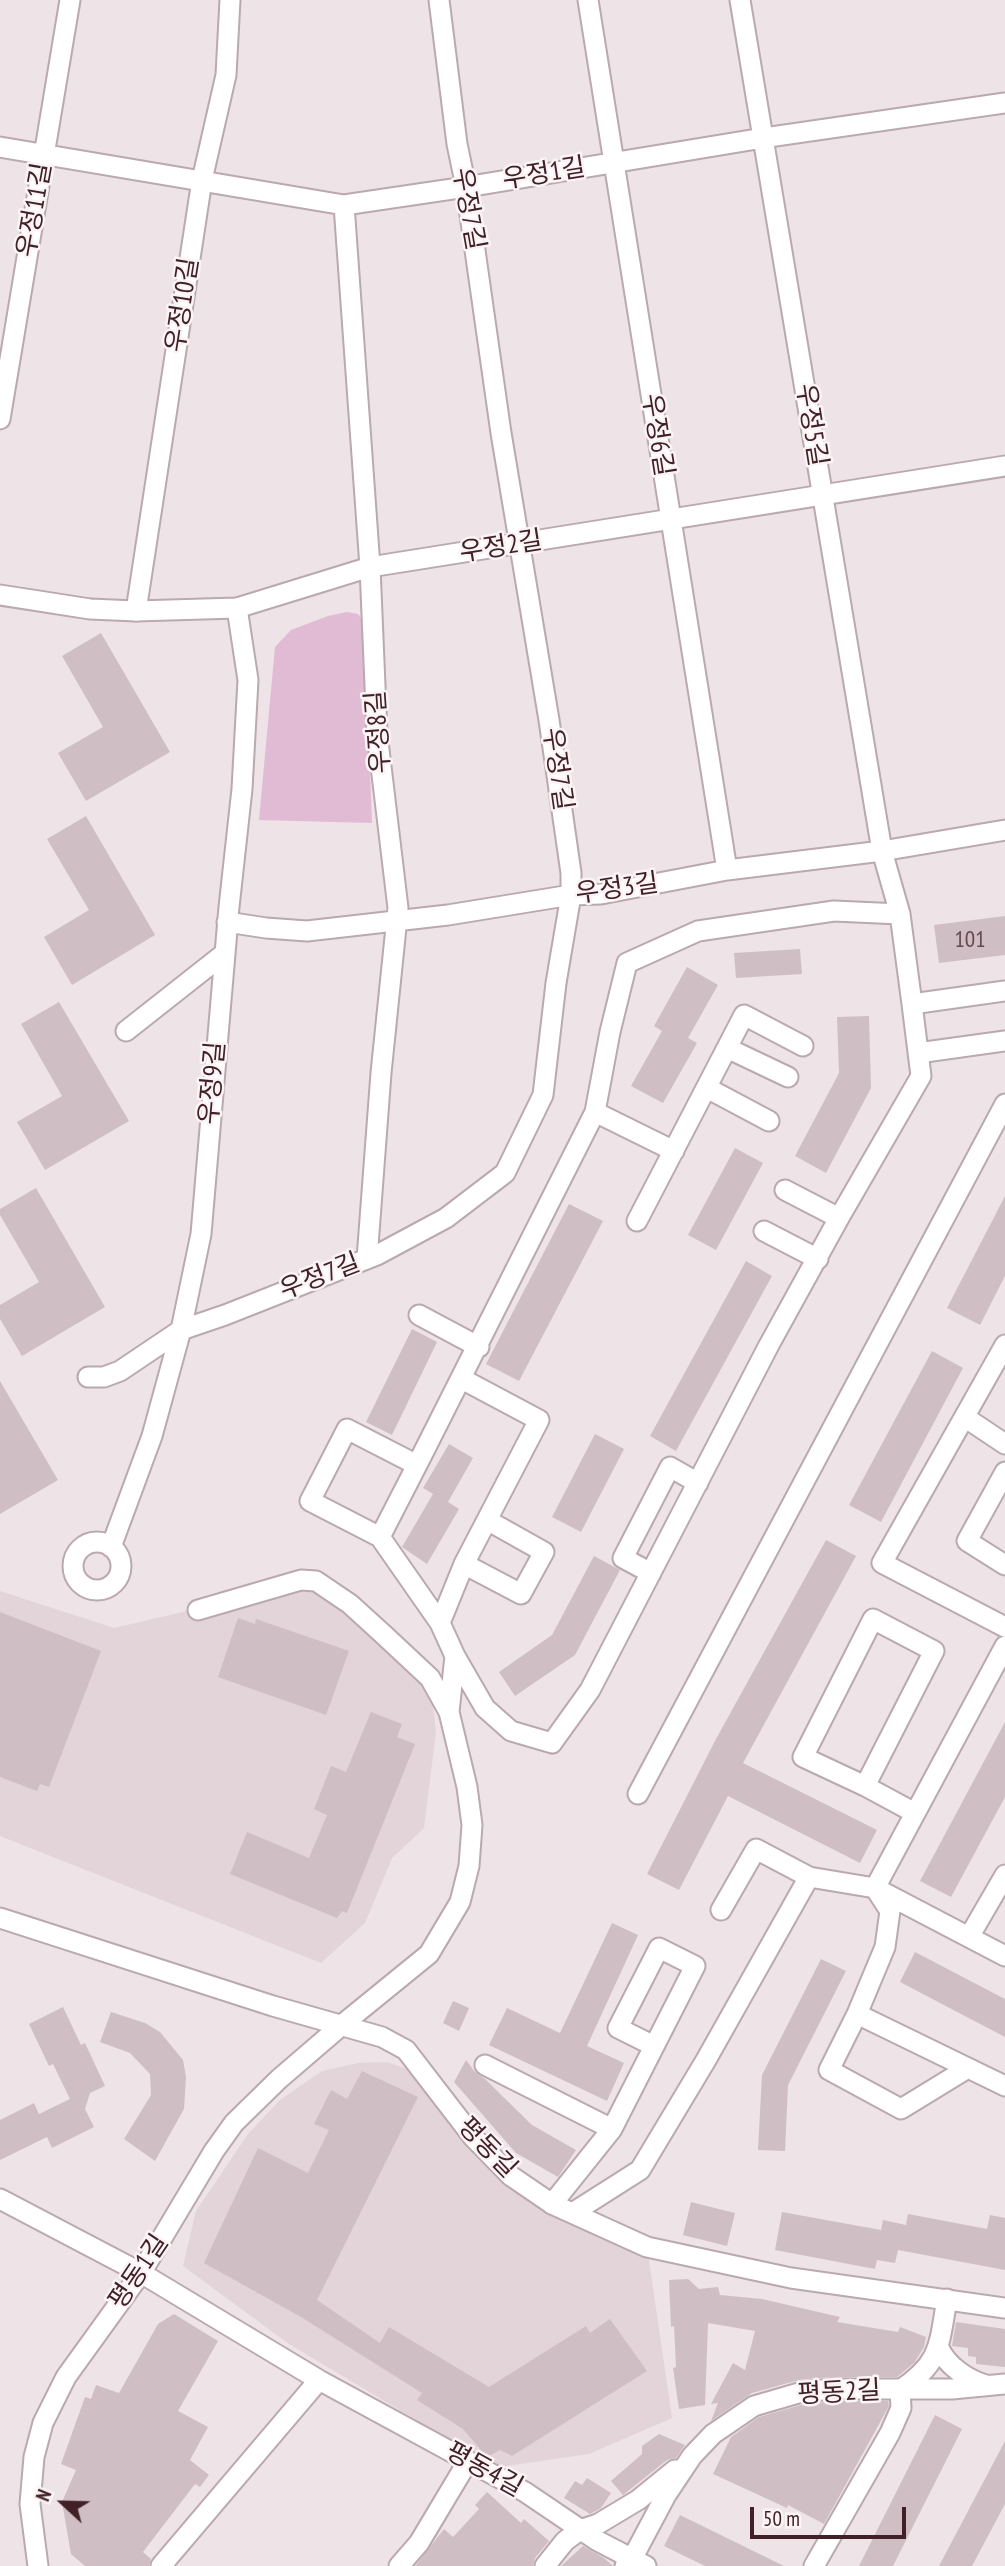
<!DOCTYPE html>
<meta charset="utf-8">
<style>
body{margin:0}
#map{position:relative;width:1005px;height:2566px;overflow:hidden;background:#eee3e7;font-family:"PT Sans Narrow",sans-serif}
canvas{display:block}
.north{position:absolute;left:28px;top:2468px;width:70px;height:70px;-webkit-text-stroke:5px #faf4f7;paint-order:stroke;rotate:292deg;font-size:19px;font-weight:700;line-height:28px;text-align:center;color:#412127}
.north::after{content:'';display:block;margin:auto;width:24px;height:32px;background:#412127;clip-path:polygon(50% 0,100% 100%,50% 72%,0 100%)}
.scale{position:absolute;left:750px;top:2507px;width:156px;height:32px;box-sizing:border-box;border:4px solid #412127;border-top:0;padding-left:9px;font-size:21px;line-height:24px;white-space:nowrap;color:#412127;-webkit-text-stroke:5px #faf4f7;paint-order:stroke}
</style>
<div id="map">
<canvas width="1005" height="2566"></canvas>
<div class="north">N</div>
<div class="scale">50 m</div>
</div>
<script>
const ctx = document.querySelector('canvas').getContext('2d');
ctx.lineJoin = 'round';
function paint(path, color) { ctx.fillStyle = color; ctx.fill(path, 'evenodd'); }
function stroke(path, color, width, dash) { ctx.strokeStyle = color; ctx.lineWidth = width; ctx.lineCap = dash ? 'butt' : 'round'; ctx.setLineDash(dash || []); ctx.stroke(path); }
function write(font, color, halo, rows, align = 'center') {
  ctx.font = font + ' "PT Sans Narrow","Noto Sans KR",sans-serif'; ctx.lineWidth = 5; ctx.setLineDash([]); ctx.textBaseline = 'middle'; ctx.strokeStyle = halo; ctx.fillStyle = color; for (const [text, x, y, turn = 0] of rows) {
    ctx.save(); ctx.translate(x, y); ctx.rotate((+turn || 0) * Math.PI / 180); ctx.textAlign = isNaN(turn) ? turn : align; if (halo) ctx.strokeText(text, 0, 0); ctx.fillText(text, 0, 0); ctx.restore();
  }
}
paint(new Path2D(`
 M316 1581 430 1678 436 1732 424 1828 392 1858 365 1923 321 1963 0 1836V1591L114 1628Z
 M387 2062 424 2075 511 2176 647 2247 672 2418 589 2454 507 2466 490 2464 289 2344 183 2266 196 2211 248 2134 280 2100 322 2071 359 2063Z`), '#e2d4d9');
paint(new Path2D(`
 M347 612 358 614 364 622 372 823 259 820 275 647 291 630 328 616Z`), '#e1bad3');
paint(new Path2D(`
 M101 633 170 752 86 801 58 753 103 727 62 656Z
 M86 816 155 935 72 985 44 937 89 910 47 839Z
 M1005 916V955L939 963 934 925Z
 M800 949 802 974 736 978 734 953Z
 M687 967 718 985 688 1038 697 1043 663 1103 631 1086 662 1031 654 1026Z
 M59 1002 129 1121 45 1170 17 1122 62 1096 21 1024Z
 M869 1016 871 1088 826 1173 795 1156 839 1073 837 1017Z
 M735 1148 763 1163 716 1250 688 1235Z
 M36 1188 105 1307 22 1356 0 1319V1305L39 1282 0 1215V1209Z
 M1005 1196V1276L980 1325 947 1308Z
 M569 1204 603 1221 519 1381 486 1364Z
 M746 1261 772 1276 676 1451 650 1436Z
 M412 1329 437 1342 392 1435 366 1422Z
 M932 1351 963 1368 881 1522 849 1505Z
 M0 1381 58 1480 0 1514Z
 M595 1434 624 1449 581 1532 552 1517Z
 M449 1444 473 1458 448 1502 459 1509 427 1564 402 1547 433 1494 423 1488Z
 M826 1540 856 1556 743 1763 877 1830 860 1863 728 1796 679 1890 647 1874 716 1739Z
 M594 1556 620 1570 575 1655 515 1696 499 1672 552 1635Z
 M0 1612 101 1651 49 1787 40 1784 37 1791 0 1777Z
 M238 1618 255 1624 256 1619 349 1651 326 1715 218 1677Z
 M371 1712 402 1724 397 1737 415 1744 347 1913 342 1911 337 1918 230 1874 247 1832 309 1858 327 1815 314 1809 331 1766 346 1772Z
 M1005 1722V1797L951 1897 920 1881Z
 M612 1923 638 1935 587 2046 624 2063 607 2101 489 2045 507 2008 560 2033Z
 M915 1952 1005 1999V2037L900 1982Z
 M821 1959 846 1971 788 2085 785 2151 758 2150 762 2075Z
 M453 2001 469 2008 459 2031 443 2023Z
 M63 2007 81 2045 85 2043 105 2086 90 2093 85 2109 94 2127 52 2148 47 2137 0 2160V2120L34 2103 39 2114 70 2099 53 2064 49 2066 29 2024Z
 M111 2012 145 2023 160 2032 183 2060 186 2077 184 2109 155 2161 124 2139 151 2095 150 2074 130 2053 100 2042Z
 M466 2060 475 2072 485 2079 532 2125 576 2150 558 2177 516 2153 454 2082Z
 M362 2071 418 2097 317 2300 380 2343 389 2327 489 2387 586 2326 590 2333 610 2319 647 2371 512 2456 500 2450 487 2457 463 2429 417 2400 422 2393 301 2317 204 2263 258 2148 308 2173 329 2130 314 2124 331 2090 347 2099Z
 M691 2202 735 2213 727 2246 683 2235Z
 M782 2212 881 2230 883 2220 906 2225 908 2214 987 2229 990 2215 1005 2218V2270L898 2250 895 2263 877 2260 875 2269 775 2250Z
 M688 2279 699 2289 718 2287 720 2295 762 2299 840 2317 837 2322 898 2332 900 2327 926 2337 924 2347 914 2363 897 2377H832L799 2380 752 2393 711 2421 718 2403 711 2404 733 2363 745 2370 755 2331 708 2323 705 2405 679 2409 673 2368 676 2367 674 2326 671 2327 669 2280Z
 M174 2314 218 2341 178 2411 208 2427 190 2460 209 2475 200 2487 195 2484 143 2552 151 2559 149 2566H85L71 2554 62 2502 76 2470 61 2464 85 2397 91 2399 96 2385 119 2393 158 2324Z
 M956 2322 1005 2329V2367L976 2364V2357L968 2356V2348L952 2346Z
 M833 2401H888L889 2406 824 2524 788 2505 787 2508 713 2474 731 2437 759 2417 804 2404Z
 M935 2415 962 2429 893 2566H859Z
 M659 2434 685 2445 676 2458 667 2460 623 2495 611 2481 642 2454V2446Z
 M1005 2441V2504L972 2566H939Z
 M587 2478 611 2493 601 2508 590 2514 564 2498 575 2481 582 2485Z
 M487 2492 521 2523 524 2519 549 2541 535 2558 533 2566H415L444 2529 453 2537 479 2509 475 2505Z
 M680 2515 784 2566H705L664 2546Z
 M583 2546 604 2558 613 2566H561Z`), '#cfbfc5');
const minor = new Path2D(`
 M588 0 727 870
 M740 0 882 851 900 914
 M0 147 344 205 466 187 763 138 1005 103
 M344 205 370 567 377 733 398 908 381 1073 367 1259
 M0 419 70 0
 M136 611 202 180 226 75 230 0
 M227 922 266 928 307 931 448 915 571 895 601 894 727 870 882 851 1005 830
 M126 1031 225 953
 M727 1048 788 1077
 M918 1053 1005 1041
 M707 1088 769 1121
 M595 1112 674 1151
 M785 1190 839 1218
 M637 1221 744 1015 803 1046
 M764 1231 818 1259
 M419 1315 479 1347
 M1005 1345 882 1563 1005 1627
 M88 1377H104L120 1371 181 1330 225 1315 377 1255 446 1218 505 1173 543 1095 556 983 571 895V873L549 720 501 433 466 187 457 144 439 0
 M966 1418 1005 1444
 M417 1465 595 1112 610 1032 627 963 698 931 834 911 900 914 912 1004 1005 991
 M1005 1472 967 1541 1005 1565
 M380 1537 417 1465 347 1429 310 1501 380 1537 440 1623 455 1656 449 1712
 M73 1566a24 24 0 1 1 48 0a24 24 0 1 1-48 0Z
 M111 1547 152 1436 181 1330 201 1234 229 907 242 789 248 680 237 608
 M464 1564 521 1594 544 1552 487 1520
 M651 1573 623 1558 670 1467 698 1483
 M440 1623 464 1564 539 1420 462 1379
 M455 1656 485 1708 511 1731 552 1743 590 1690 769 1345 839 1218 921 1076 912 1004
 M865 1786 803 1757 873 1619 934 1651 865 1786 915 1813
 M638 1794 1005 1104
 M721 1910 756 1849 809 1877
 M969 1937 1005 1875
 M857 2014 968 2068 901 2109 829 2070 857 2014 885 1947 890 1911 875 1888 1005 1646
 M485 2065 612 2129
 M968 2068 1005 2086
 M0 2199 141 2273 319 2380 525 2492 596 2540 646 2566
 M552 2204 612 2129 695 1966 659 1948 618 2028 654 2046
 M574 2212 640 2170 706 2060 809 1877 875 1888 1005 1956
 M939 2348C947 2366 968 2380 986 2385
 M38 2566 30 2504 34 2457 43 2423 66 2377 141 2273 214 2151 234 2123 279 2079 343 2024 429 1954 460 1902 469 1866 472 1825 467 1787 449 1712 430 1678 384 1635 350 1604 316 1581 301 1580 198 1610
 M161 2566 319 2380
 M399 2566 419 2543 468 2461
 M545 2566 565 2541 580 2530 598 2524 638 2500 675 2470
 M625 2566 632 2559 666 2495 692 2456 713 2434 754 2406 802 2392 832 2389H952L1005 2384
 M814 2566 890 2433 901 2408 900 2390C941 2363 939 2345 947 2299`);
const tertiary = new Path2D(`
 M0 595 90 609 136 611 237 608 370 567 1005 466
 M0 1918 273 2006 382 2037 406 2050 473 2137 511 2176 552 2204 647 2247 791 2278 1005 2308`);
stroke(minor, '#baa9ad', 23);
stroke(tertiary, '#baa9ad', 23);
stroke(minor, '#fff', 19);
stroke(tertiary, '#fff', 19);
write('23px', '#64484e', null, [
 ["101",970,940]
]);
write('26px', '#412127', '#faf4f7', [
 ["우정1길",544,174,-9],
 ["우정7길",468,209,80],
 ["우정11길",35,210,-80],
 ["우정10길",183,305,-81],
 ["우정5길",811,425,81],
 ["우정6길",657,435,81],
 ["우정2길",501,547,-9],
 ["우정8길",379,732,-94],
 ["우정7길",557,769,82],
 ["우정3길",617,889,-8],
 ["우정9길",213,1083,-85],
 ["우정7길",320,1277,-21],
 ["평동길",487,2148,46],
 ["평동1길",139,2272,-56],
 ["평동2길",839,2393,-3],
 ["평동4길",484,2470,29]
]);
</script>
